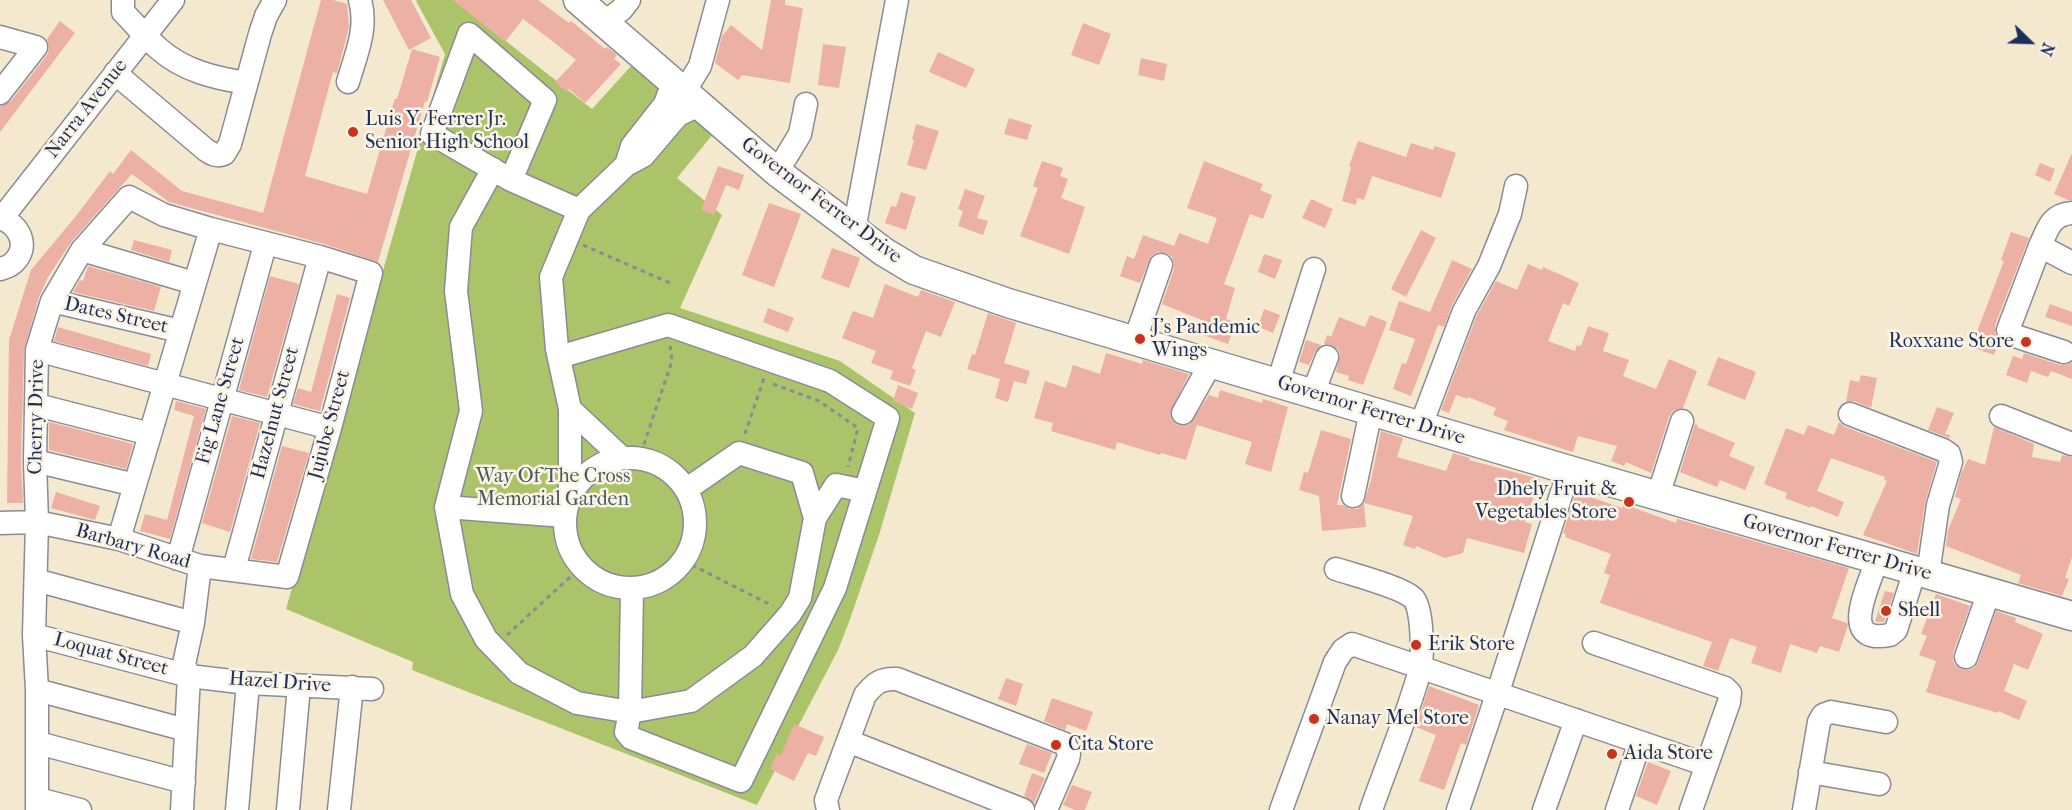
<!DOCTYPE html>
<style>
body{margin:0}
#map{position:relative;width:2072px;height:810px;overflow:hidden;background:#f4e9cf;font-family:"IM FELL French Canon",serif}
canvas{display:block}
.north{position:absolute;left:2000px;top:12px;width:60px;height:60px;-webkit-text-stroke:4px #fcf5e5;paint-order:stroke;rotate:113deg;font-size:16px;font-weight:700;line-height:24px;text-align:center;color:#1b2f5e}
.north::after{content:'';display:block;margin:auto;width:21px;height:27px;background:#1b2f5e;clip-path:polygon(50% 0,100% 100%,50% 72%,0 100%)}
</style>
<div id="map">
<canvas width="2072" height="810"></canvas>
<div class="north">N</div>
</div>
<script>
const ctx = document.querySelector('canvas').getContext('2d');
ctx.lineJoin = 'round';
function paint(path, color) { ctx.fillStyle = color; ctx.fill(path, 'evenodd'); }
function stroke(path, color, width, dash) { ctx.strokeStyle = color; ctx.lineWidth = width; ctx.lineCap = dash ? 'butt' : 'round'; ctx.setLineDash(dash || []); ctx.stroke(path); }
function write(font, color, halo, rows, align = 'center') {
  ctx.font = font + ' "IM FELL French Canon",serif'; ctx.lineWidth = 5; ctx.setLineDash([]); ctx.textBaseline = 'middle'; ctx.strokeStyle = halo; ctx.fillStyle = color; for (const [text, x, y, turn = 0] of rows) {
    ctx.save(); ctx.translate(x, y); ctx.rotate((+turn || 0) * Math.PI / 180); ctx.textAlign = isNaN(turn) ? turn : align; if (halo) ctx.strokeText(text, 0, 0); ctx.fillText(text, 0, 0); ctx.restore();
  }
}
paint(new Path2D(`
 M418 0H454L592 109 632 65 714 133 677 178 722 215 680 308 840 361 915 413 879 535 849 622 838 650 757 805 412 670 413 662 286 609 445 54 416 1Z`), '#abc369');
paint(new Path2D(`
 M321 0H333L347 4 349 27 337 73 333 72 305 176 367 194 395 98 397 99 412 49 440 57 427 102 425 101 378 262 324 244 169 202 132 174 72 241 48 277 39 297 24 350 21 461 23 503H7L9 340 31 270 76 216 110 171 113 174 131 150 182 191 263 213Z
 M383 0H411L431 38 409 50Z
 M453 0H538L569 23 571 21 605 49 607 47 617 55 614 59 621 64 585 103 569 89 566 92 555 82 576 60 551 40 523 19 505 42Z
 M771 0H785V5L803 8 790 83 742 75 738 80 715 63 722 36 731 25 762 50Z
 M60 21 75 33 0 132V106L11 101 47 55 49 49 47 39Z
 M1083 23 1111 34 1099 65 1071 55Z
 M823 44 846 47 839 88 818 85Z
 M938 52 975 69 966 88 929 72Z
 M1141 58 1167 64 1164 81 1138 75Z
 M1009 118 1032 125 1027 140 1004 134Z
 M916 124 939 131 926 170 907 165 914 140 912 139Z
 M1358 141 1406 157 1411 143 1433 150 1435 146 1456 153 1441 198 1372 176 1364 200 1357 198 1356 205 1342 201 1351 167 1349 166Z
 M2072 153V200H2068L2054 194Z
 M1042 161 1063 168 1060 176 1068 179 1061 198 1085 207 1069 254 1020 236 1038 188 1033 186Z
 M1204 161 1263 184 1260 190 1272 195 1263 219 1250 214 1224 284 1235 288 1226 319 1236 323 1228 344 1200 334 1204 321 1162 304 1174 269V263L1172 257 1166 253 1158 252 1152 255 1140 283 1120 276 1127 256 1134 259 1143 235 1174 246 1179 233 1208 244 1217 218 1187 208Z
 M2040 163 2055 169 2050 182 2035 175Z
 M718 166 744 175 739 190 726 185 714 215 701 210Z
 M965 189 985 196 977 218 988 221 983 235 958 226 963 211 958 209Z
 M901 192 916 197 906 230 885 223 891 206 896 207Z
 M1311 199 1333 209 1325 228 1302 218Z
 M769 203 801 214 774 287 742 275Z
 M1421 230 1436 238 1406 297 1391 289Z
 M2011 232 2029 238 1995 325V333L1999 340 1994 355 1971 347 2004 261 2001 260Z
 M134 240 172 250 169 262 131 250Z
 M832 248 860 258 849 288 821 278Z
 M1264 254 1282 260 1275 279 1258 272Z
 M1452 260 1472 269 1452 305 1444 327 1438 325 1411 396 1393 389 1402 363 1406 364 1415 339 1389 330 1399 301 1430 312Z
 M1528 264 1542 270 1543 267 1579 283 1569 306 1563 303 1548 341 1575 351 1577 345 1581 346 1588 326 1609 333 1603 351 1629 360 1623 376 1656 389 1669 359 1697 371 1683 408 1673 411 1669 417 1651 473 1626 462 1624 466 1611 461 1617 446 1578 436 1573 452 1504 430 1508 421 1493 415 1496 408 1468 397 1467 399 1456 395 1449 413 1441 410 1476 317 1496 281 1517 290Z
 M88 266 161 287 154 311 73 292 80 280 83 281Z
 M270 276 299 284 267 397 239 390Z
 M885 284 918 297 921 290 955 302 941 337 926 331 912 368 916 370 910 386 890 379 893 371 871 363 876 351 842 338 853 311 873 318Z
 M337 294 350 298 320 411 293 404 298 388 311 392Z
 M2050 304 2072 312V326L2045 317Z
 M768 308 794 318 788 332 763 322Z
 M1264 309 1280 315 1273 333 1258 327Z
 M988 313 1016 323 1004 363 1030 371 1026 384 1014 381 1008 402 995 398 1000 379 967 369 972 354 975 355Z
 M1370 315 1387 322 1363 385 1348 380 1349 376 1336 372 1340 354 1338 349 1332 345 1324 344 1327 335 1331 337 1339 317 1365 327Z
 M58 327 151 354 148 366 54 341Z
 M1306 340 1321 345 1315 352 1309 365 1299 362Z
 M1106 353 1142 364 1143 360 1189 374 1170 413 1172 420 1177 425 1184 426 1190 424 1209 395 1218 398 1220 390 1262 403 1263 399 1288 407 1271 472 1245 464 1252 442 1197 425 1186 460 1161 453 1160 455 1117 442 1115 450 1051 431 1053 423 1034 418 1045 381 1066 388 1073 365 1100 374Z
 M2024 353 2060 365H2066L2072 363V379L2051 371 2048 377 2031 371 2027 383 2006 375 2013 356 2022 359Z
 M1718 357 1756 372 1745 400 1707 385Z
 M1861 375 1877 378 1871 408 1854 401 1846 402 1850 380 1859 382Z
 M898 385 918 393 912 409 893 401Z
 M176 401 206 409 170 539 140 531 145 514 167 520 171 505 194 416 174 410Z
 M1937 407 1954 413 1945 434 1950 435 1949 438 1928 430Z
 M232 416 260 423 230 532 202 523Z
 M49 422 133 444 126 469 49 450Z
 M1839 422 1845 427 1937 462 1925 503 1917 554 1863 535 1887 481 1884 480 1885 477 1831 458 1817 491 1844 502 1838 517 1811 506V508L1785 498 1787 493 1764 484 1786 428 1804 435 1808 425 1834 435Z
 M1695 424 1698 425 1697 427 1735 443 1729 456 1755 467 1745 490 1720 480 1717 487 1680 472Z
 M1994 427 2034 444 2032 457 2060 462 2062 455 2072 457V557L2065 578 2069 579 2062 596 2018 583 2021 575 1946 546 1948 530 1961 499 1955 497 1961 474 1968 459 1985 465Z
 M1321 430 1351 439 1337 505H1343L1350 509H1357L1364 503 1366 527 1322 531 1319 496 1299 490 1304 472 1308 473Z
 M1381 431 1403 438 1397 457 1446 471 1453 453 1470 458 1469 460 1540 479 1525 522 1532 524 1524 553 1467 538 1463 553 1445 558 1416 546 1415 549 1403 545 1413 516 1364 503 1371 480Z
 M282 446 309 453 277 562 251 559Z
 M56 492 100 506 95 520 51 508Z
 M1576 492 1622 508 1623 504 1676 523 1677 519 1849 568 1832 618 1847 623 1848 625 1839 652 1820 646 1817 653 1790 644 1781 673 1751 663 1757 647 1730 638 1718 671 1703 666 1712 642 1600 603 1610 575 1604 573 1611 554 1565 537 1566 534 1563 533Z
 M1885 591 1894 593 1884 622H1877L1875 621Z
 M1936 594 1970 606 1953 653V660L1955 665 1961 669 1969 670 1974 668 1978 662 1996 611 2016 618 2015 622 2043 634 2028 670 2014 664 2004 691 2027 701 2019 720 1998 711V713L1926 692 1936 661 1919 655 1927 636 1921 634Z
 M1006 678 1023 684 1016 706 998 699Z
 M1429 686 1479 705 1466 745 1461 743 1444 790 1419 781 1436 735 1416 727Z
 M1052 698 1093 712 1086 731 1067 724 1065 730 1044 721Z
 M794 724 824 737 816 756 808 753 794 781 770 769 777 753 781 755Z
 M1027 744 1052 753 1044 773 1019 764Z
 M1648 762 1671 771 1657 805 1636 796Z
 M1032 773 1045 778 1034 803 1024 796Z
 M1072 785 1092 792 1085 810H1075L1063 805Z`), '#ecb0a4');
const minor = new Path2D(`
 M123 0V12C135 24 146 38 159 49 184 71 215 78 246 83
 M604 23 622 9 629 0
 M0 37 36 47 0 93
 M115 73 206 150C212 154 217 157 224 154L230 144 260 34 266 16 275 0
 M348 82C356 54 368 29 360 0
 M673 83 665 104 632 146 626 165 643 156 678 115 699 105
 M684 92 700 66 718 0
 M493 169 461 227 456 291 471 411 446 507 462 594 486 639 519 673 577 703 630 712 691 701 753 656 790 614 800 598 815 518 802 473 739 453 687 489
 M777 172 800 134 806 104
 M511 180 545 100 469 34 432 134 511 180 579 210
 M2072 213C2050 215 2048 229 2040 246L2072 263
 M0 218C19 224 31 247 13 263 10 266 4 268 0 269
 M2 218 173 0
 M854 230 897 0
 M2040 246 2008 330 2012 335 2064 352
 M82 250 194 283
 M52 301 180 331
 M1135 340 1161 265
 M37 350 330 428
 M559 357 668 325 830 381 888 418 835 588 741 781 631 738 626 732 630 712 632 589
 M1278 383 1314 269
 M1313 393 1327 357
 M37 405 150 434
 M570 409 621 457
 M1183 413 1211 363
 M1850 414 1943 450 1949 454 1951 462 1938 505 1928 574
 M2001 416 2072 444
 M1421 425 1464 311 1489 266 1510 214 1516 186
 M565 523a65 65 0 1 1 130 0a65 65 0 1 1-130 0Z
 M35 461 135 485
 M1353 496 1371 411
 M1658 496 1682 421
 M570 497V409L557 349 551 277 579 210 626 165
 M446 507 565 516
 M815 518 836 485 865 491
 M0 523 37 522 119 539 200 566 287 577 330 428 371 273 320 257 211 229 164 215 129 197 82 250 52 301 37 350 35 461 37 522 34 635 37 690V810
 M119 539 211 229
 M178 559 265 245
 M1877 560C1869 586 1837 645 1890 635L1896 630 1915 570
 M234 569 320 257
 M1336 569C1354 575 1401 587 1413 598 1423 607 1423 657 1420 670 1407 717 1387 764 1371 810
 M36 580 193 623
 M34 635 189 676 248 683 372 689
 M1594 643 1725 688 1730 693 1729 702 1691 810
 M1966 657 1989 592
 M37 690 186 730
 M848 741 1023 810
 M38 743 184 782
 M1810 772 1879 784
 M38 799 80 810
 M182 810 189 676 184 664 193 623 200 566
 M237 810 248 683
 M288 810 299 686
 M339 810 352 687
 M828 810 826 800 865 695C875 683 881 678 897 679L1065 744 1069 754 1068 759 1046 810
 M1281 810 1335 662 1343 650 1352 644 1707 765
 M1458 810 1497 695 1569 470
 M1544 810 1576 720
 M1617 810 1640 742
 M1804 810 1819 722 1823 715 1831 712 1886 722`);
const major = new Path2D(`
 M578 0 777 172 884 252 914 270 1008 303 1569 470 2072 616`);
stroke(minor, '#888c96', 25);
stroke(major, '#888c96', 31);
stroke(new Path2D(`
 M583 245 670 283
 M773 384 819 401 858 428 848 467
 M745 434 764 378
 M641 453 672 361 670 345
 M684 561 773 606
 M507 635 581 567`), '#888c96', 3, [4.5, 4.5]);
stroke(minor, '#fff', 22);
stroke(major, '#fff', 28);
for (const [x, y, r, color] of [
 [353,132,6,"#c8321e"],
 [1140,339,6,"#c8321e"],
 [2026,342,6,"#c8321e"],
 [1629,502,6,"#c8321e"],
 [1886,611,6,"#c8321e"],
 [1416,645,6,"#c8321e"],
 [1314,719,6,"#c8321e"],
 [1056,745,6,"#c8321e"],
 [1612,754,6,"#c8321e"]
]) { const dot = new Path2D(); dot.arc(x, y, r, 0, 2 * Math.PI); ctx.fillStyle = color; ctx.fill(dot); stroke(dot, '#fcf5e5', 2); }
write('20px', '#1b2f5e', '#fcf5e5', [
 ["Narra Avenue",87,109,-52],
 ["Governor Ferrer Drive",821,201,37],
 ["Dates Street",116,316,13],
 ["Fig Lane Street",221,401,-74],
 ["Governor Ferrer Drive",1371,411,17],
 ["Hazelnut Street",276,413,-75],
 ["Cherry Drive",37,417,-89],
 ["Jujube Street",330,425,-75],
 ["Barbary Road",133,547,16],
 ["Governor Ferrer Drive",1837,548,16],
 ["Loquat Street",111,655,15],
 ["Hazel Drive",280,683,4]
]);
write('20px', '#1b2f5e', '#fcf5e5', [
 ["Luis Y. Ferrer Jr.",365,120],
 ["Senior High School",365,143],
 ["J's Pandemic",1152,328],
 ["Wings",1152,351],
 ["Roxxane Store",2014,342,"right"],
 ["Dhely Fruit &",1617,490,"right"],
 ["Vegetables Store",1617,513,"right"],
 ["Shell",1898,611],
 ["Erik Store",1428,645],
 ["Nanay Mel Store",1326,719],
 ["Cita Store",1068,745],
 ["Aida Store",1624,754]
], 'left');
write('20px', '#465b61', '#fcf5e5', [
 ["Way Of The Cross",553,477],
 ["Memorial Garden",553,500]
]);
</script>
